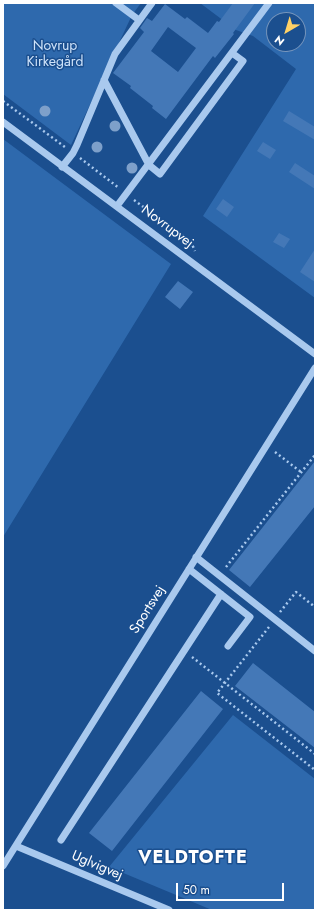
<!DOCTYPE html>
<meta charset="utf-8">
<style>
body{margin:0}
#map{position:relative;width:318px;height:913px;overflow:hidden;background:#1b4f8f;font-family:Jost,sans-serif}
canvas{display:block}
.frame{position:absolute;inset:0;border:4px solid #fff;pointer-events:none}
.north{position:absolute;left:266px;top:12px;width:40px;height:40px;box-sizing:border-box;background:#1b4f8f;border:1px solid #7695bc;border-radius:50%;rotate:218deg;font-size:11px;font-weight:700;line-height:16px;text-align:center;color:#fff}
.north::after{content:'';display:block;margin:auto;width:14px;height:18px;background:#ffd166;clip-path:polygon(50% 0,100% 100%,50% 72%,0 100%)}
.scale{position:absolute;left:176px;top:883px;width:108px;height:18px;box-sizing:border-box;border:2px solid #fff;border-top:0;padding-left:5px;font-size:12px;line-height:14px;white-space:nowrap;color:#fff;-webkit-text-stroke:3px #1b4f8f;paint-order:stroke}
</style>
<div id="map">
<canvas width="318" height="913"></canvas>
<div class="frame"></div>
<div class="north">N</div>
<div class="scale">50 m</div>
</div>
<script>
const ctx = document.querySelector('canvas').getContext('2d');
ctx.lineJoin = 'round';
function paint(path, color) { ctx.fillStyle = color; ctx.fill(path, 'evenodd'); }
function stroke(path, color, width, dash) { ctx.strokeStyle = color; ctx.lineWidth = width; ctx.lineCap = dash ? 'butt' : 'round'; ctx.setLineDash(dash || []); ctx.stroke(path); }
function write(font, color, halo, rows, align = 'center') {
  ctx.font = font + ' Jost,sans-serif'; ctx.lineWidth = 3; ctx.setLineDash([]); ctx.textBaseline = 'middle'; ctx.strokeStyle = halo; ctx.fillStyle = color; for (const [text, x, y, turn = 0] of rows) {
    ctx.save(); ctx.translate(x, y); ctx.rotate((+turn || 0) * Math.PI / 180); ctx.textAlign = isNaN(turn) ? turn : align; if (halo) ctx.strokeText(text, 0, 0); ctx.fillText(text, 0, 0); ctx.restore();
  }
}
paint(new Path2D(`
 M3 3H141L132 15 71 145 3 94Z
 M200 3H315V298L203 216 296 69 253 36 236 30ZM274 20H298V44H274Z
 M3 139 171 264 3 537Z
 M233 715 315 779V910H212L109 867Z`), '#2e69ad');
paint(new Path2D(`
 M233 3H255L233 33 234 34 215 58 213 56 166 119 152 108 153 106 130 88 131 86 113 73 144 32 140 28 147 18 152 21 165 4 185 19 187 17 208 33 217 21 219 22ZM168 27 196 48 178 72 151 51Z
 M289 111 315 127V140L283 121Z
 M263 142 276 150 270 159 257 151Z
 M295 163 315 176V189L289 172Z
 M223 199 234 207 227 217 216 209Z
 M279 233 290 239 284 248 273 242Z
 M315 249V282L300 272Z
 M178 281 193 292 180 309 165 297Z
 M315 461V506L250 587 229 570Z
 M253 663 315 712V748L235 686Z
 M201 691 223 709 112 851 89 833Z`), '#4478b7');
stroke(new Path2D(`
 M3 101 65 147
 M80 158 119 188
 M134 200 191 242 195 251
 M275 452 301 472
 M226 567 315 455
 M280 612 296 592 315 607
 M269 627 217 693 315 770
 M192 657 315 754`), '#a9c9ee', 2.5, [2, 3]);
stroke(new Path2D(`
 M116 3 139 20
 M104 80 149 165 160 174 243 61 232 53
 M3 122 315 354
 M62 167 73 153 77 145 115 54 152 3
 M117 206 269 3
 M196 557 315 651
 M189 569 250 617 228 646
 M61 840 221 594
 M16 846 169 910
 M3 866 315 368`), '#a9c9ee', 7);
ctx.fillStyle = '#7ea0ca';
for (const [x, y] of [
 [45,111],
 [115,126],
 [97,147],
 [132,168]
]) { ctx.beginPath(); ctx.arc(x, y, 5.5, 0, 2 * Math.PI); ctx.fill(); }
write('14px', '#cfe3fa', '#1b4f8f', [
 ["Novrup",55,47],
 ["Kirkegård",55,63]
]);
write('14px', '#fff', '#1b4f8f', [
 ["Novrupvej",167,227,37],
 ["Sportsvej",148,610,-58],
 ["Uglvigvej",97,866,23]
]);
ctx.letterSpacing = '1px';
write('bold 18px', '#fff', '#1b4f8f', [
 ["VELDTOFTE",193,859]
]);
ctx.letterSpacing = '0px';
</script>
